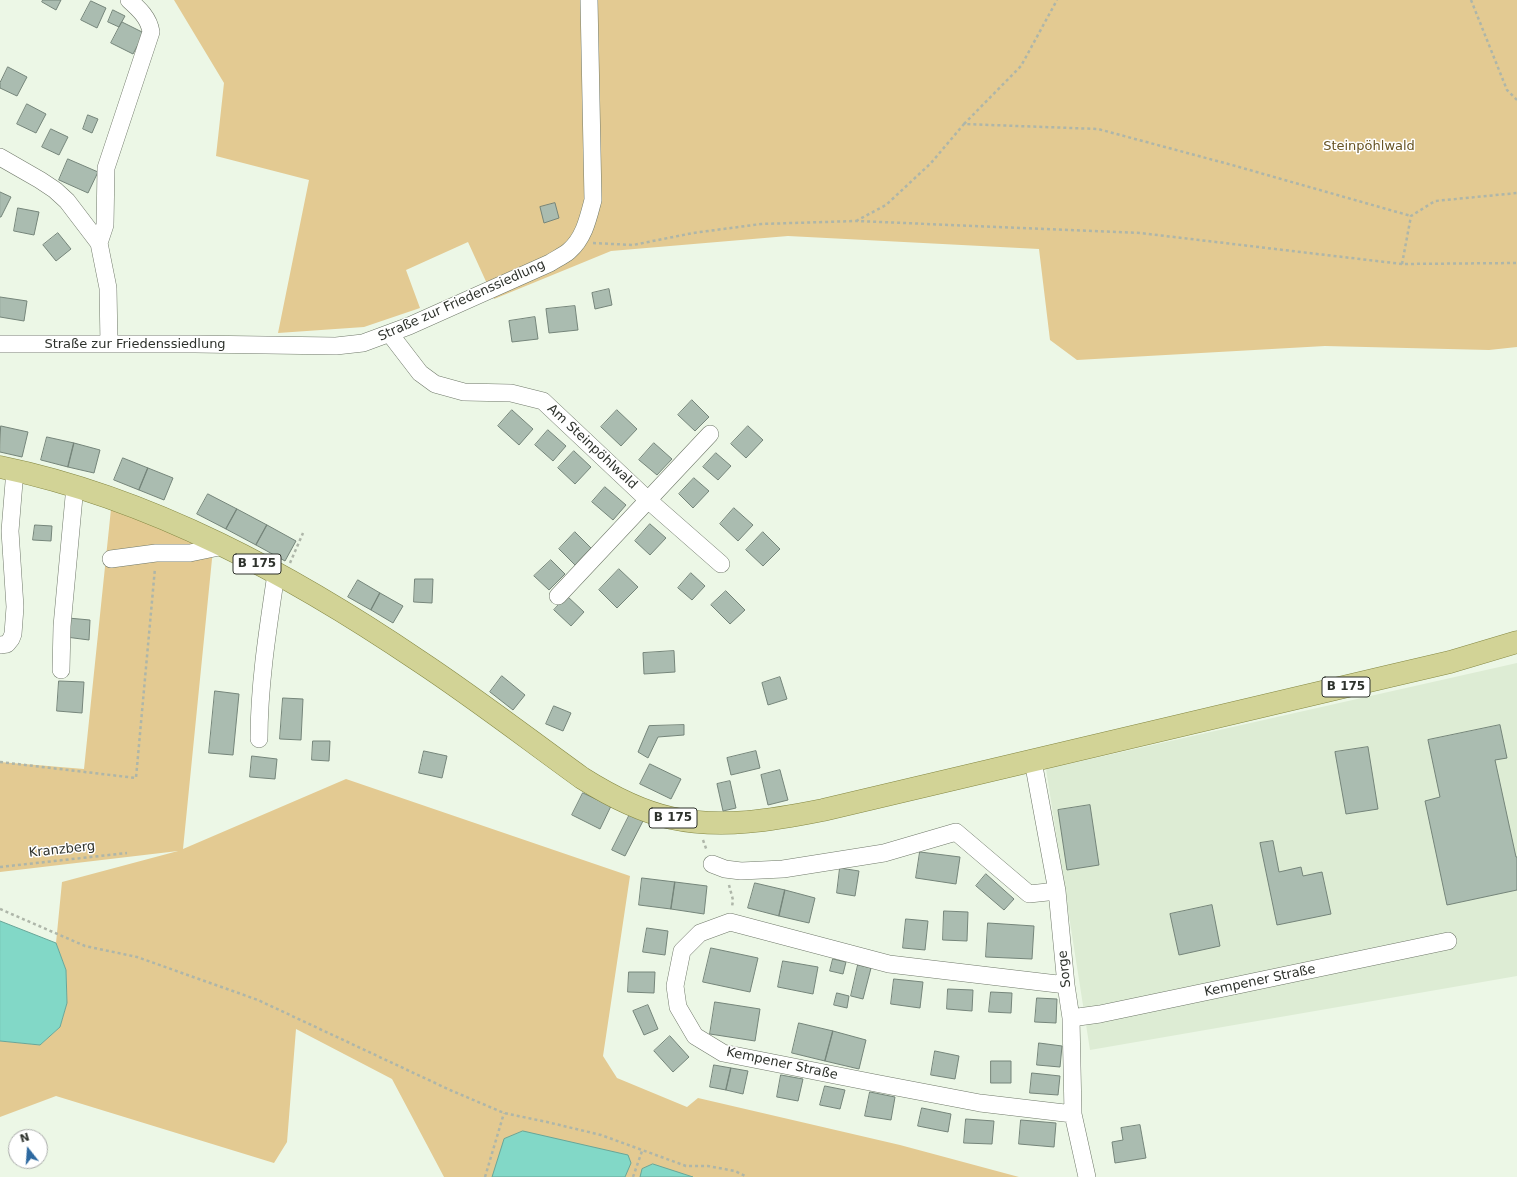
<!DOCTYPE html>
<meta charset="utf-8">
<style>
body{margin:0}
#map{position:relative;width:1517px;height:1177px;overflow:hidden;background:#ecf7e6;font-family:"DejaVu Sans",sans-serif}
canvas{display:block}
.north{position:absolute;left:8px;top:1129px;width:40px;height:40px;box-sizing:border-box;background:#fff;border:1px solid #abadab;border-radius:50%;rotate:343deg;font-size:11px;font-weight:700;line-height:16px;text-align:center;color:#2e322c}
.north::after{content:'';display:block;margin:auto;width:14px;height:18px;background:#2d69a0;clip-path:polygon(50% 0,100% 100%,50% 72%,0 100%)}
</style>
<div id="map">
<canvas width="1517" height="1177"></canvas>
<div class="north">N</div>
</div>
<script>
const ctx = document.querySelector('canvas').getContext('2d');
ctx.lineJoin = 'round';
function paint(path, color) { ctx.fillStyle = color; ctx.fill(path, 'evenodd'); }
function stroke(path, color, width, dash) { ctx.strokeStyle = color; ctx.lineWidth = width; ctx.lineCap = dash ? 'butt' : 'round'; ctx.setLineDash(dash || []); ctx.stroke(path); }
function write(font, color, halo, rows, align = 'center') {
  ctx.font = font + ' "DejaVu Sans",sans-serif'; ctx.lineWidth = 3; ctx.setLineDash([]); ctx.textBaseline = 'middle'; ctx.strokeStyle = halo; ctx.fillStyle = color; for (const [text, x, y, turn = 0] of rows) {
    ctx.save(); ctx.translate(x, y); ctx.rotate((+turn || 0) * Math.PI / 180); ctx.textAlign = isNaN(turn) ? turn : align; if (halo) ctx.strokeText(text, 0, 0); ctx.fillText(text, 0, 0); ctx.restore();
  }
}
paint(new Path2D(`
 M1517 663V976L1090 1050 1046 769Z`), '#ddecd4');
paint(new Path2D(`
 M174 0H1517V347L1489 350 1325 346 1077 360 1050 340 1039 249 788 236 611 251 494 299 468 242 406 270 420 308 364 327 278 333 309 180 216 156 224 83Z
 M111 509 213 549 183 849 346 779 630 876 603 1056 617 1078 687 1107 698 1098 900 1145 1019 1177H444L392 1079 296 1029 287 1142 274 1163 56 1096 0 1117V1041L40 1045 60 1027 67 1003 66 970 56 943 62 882 178 851 0 872V762L84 769Z`), '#e3ca92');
const water = new Path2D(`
 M0 921 56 943 66 970 67 1003 60 1027 40 1045 0 1041Z
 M523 1131 628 1155 631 1163 625 1177H492L504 1139Z
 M653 1164 693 1177H640L642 1169Z`);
paint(water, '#82d8c7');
stroke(water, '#69a698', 1);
const building = new Path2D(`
 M43 0H61L56 10 42 2Z
 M91 1 106 8 97 28 81 20Z
 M113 10 125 16 119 27 108 22Z
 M122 22 144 33 133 54 111 43Z
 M8 67 27 77 17 96 0 88V83Z
 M27 104 46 114 36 133 17 124Z
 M88 115 98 119 92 133 83 129Z
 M51 129 68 137 59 155 42 147Z
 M68 159 98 172 88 193 59 180Z
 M0 192 11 197 1 217H0Z
 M555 203 559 218 544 223 540 207Z
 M18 208 39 212 34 235 14 231Z
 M58 233 71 249 56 261 43 245Z
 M609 289 612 305 595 309 592 293Z
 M0 297 27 301 24 321 0 317Z
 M575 306 578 330 549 333 546 309Z
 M535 317 538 339 512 342 509 321Z
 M692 400 709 417 695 431 678 415Z
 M512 410 533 429 519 445 498 426Z
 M617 410 637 429 621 446 601 427Z
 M1 426 28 432 22 457 0 452Z
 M748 426 763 440 746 458 731 444Z
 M548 430 566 446 553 461 535 445Z
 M47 437 74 443 68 467 41 460Z
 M74 443 100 450 94 473 68 467Z
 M654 443 672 459 657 475 639 460Z
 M574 451 591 467 575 484 558 468Z
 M716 453 731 466 718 480 703 467Z
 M123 458 148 468 139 490 114 480Z
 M148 468 173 478 164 500 139 490Z
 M694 478 709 491 693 508 679 494Z
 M605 487 626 505 613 520 592 502Z
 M208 494 237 509 226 529 197 514Z
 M734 508 753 525 738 541 720 524Z
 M237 509 267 525 256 545 226 529Z
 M650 524 666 538 650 555 635 541Z
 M35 525 52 526 51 541 33 540Z
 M267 525 296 541 285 561 256 545Z
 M575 532 591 548 575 565 559 549Z
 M763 532 780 549 763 566 746 550Z
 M551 560 565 574 549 590 534 576Z
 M619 569 638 587 617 608 599 590Z
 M691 573 705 586 692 600 678 588Z
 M415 579H433L432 603 414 602Z
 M358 580 380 593 371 610 348 597Z
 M726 591 745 610 730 624 711 605Z
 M380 593 403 606 393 623 371 610Z
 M567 596 584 612 571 626 554 610Z
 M68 618 90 620 89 640 66 637Z
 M674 651 675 672 644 674 643 653Z
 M502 676 525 695 513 710 490 692Z
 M780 677 787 699 768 705 762 683Z
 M59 681 84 682 82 713 57 711Z
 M215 691 239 694 233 755 209 753Z
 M283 698 303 699 301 740 280 739Z
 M554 706 571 713 563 731 546 724Z
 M684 725V735L658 737 648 758 638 752 649 726Z
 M1500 725 1507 758 1495 760 1516 857H1517V890L1447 905 1425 801 1440 797 1428 740Z
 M313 741H330L329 761 312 760Z
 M1368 747 1378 809 1346 814 1335 752Z
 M424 751 447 756 442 778 419 773Z
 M756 751 760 768 731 775 727 758Z
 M252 756 277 759 275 779 250 777Z
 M650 764 681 779 671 799 640 784Z
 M780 770 788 800 768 805 761 775Z
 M730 781 736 808 723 811 717 784Z
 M583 793 611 806 600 829 572 815Z
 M1090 805 1099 865 1067 870 1058 810Z
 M630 814 643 821 625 856 612 850Z
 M1273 841 1279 872 1301 867 1303 876 1322 872 1331 914 1277 925 1260 843Z
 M920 852 960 857 956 884 916 878Z
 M840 868 859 871 855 896 837 893Z
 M986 874 1014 899 1004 910 976 886Z
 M642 878 675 882 671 909 639 905Z
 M675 882 707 886 704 914 671 909Z
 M755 883 785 890 779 916 748 908Z
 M785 890 815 898 809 923 779 916Z
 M1212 905 1220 946 1179 955 1170 914Z
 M944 911 968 912 967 941 943 940Z
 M906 919 928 921 925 950 903 948Z
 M988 923 1034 926 1032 959 986 957Z
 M647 928 668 931 665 955 643 952Z
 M711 948 758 958 750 992 703 982Z
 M833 959 846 962 843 974 830 971Z
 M783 961 818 967 813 994 778 987Z
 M858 965 871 968 863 999 851 996Z
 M629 972H655L654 993 628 992Z
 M894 979 923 982 920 1008 891 1004Z
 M948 989 973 990 972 1011 947 1009Z
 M991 992 1012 993 1011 1013 989 1012Z
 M837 993 849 996 847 1008 834 1005Z
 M1037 998 1057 999 1056 1023 1035 1022Z
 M715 1002 760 1009 755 1041 710 1034Z
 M648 1005 658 1029 644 1035 633 1011Z
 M799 1023 833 1031 825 1061 792 1053Z
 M833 1031 866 1040 859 1069 825 1061Z
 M670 1036 689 1057 673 1072 654 1051Z
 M1039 1043 1062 1046 1060 1067 1037 1065Z
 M935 1051 959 1056 955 1079 931 1075Z
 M991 1061H1011V1083H991Z
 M714 1065 731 1068 726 1090 710 1087Z
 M731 1068 748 1071 743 1094 726 1090Z
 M1032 1073 1060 1076 1058 1095 1030 1093Z
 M781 1075 803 1079 798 1101 777 1097Z
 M825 1086 845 1090 840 1109 820 1105Z
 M870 1092 895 1097 891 1120 865 1116Z
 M922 1108 951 1114 948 1132 918 1126Z
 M966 1119 994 1121 992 1144 964 1143Z
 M1021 1120 1056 1123 1054 1147 1019 1144Z
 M1140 1125 1146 1158 1115 1163 1112 1142 1123 1140 1121 1128Z`);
paint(building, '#aabcb0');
stroke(building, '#75857a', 1);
const minor = new Path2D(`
 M0 157 40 180 55 190 67 201 99 243 108 288 109 344
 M99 243 105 225 106 168 151 32C149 18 139 9 129 0
 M390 334 420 373 435 384 464 392 511 393 543 401 648 500 721 564
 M0 344H195L336 346 363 343 409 326 550 263C556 259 563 256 569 251 584 238 588 219 593 200L589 0
 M111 559 156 553H190L224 546
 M558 596 710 434
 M0 645 7 644 11 639 13 634 15 607 10 531 15 470
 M61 670 62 626 75 486
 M259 739C259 684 268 628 276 574
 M1033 761 1057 891 1066 985 1071 1018 1073 1114 1087 1177
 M712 864 725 869 741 871 783 869 884 853 956 832 1029 894 1057 891
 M1066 985 889 964 730 922 700 933 682 951 675 986 678 1007 695 1036 723 1053 875 1083 980 1103 1073 1114
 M1071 1018 1100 1014 1448 941`);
const major = new Path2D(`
 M0 467C151 498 292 575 419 661 475 698 528 739 582 778 609 795 639 811 671 818 722 829 773 820 823 810L1390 676 1450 662 1517 642`);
stroke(minor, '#70796a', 18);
stroke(major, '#858843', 23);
stroke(new Path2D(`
 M1471 0 1507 90 1517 100
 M964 124 1021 66 1057 0
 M856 221 886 205 931 163 964 124 1098 129 1232 165 1411 216
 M593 243 633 245 693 233 761 224 856 221 1140 233 1402 264 1517 263
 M1402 264 1411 216 1435 201 1517 193
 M290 563 303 533
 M0 762 136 778 155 568
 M703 840 707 851
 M0 867 127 853
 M729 885 733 900 732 907
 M0 909 85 946 137 957 258 1000 450 1090 504 1113 547 1122 601 1135 686 1166H708L735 1171 747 1177
 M485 1177 504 1113
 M633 1177 642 1151`), '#aeb6a9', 2.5, [3, 3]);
stroke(minor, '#fff', 17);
stroke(major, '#d2d396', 22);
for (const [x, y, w] of [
 [257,564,48],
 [1346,687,48],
 [673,818,48]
]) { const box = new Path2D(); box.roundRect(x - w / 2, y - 10, w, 20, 3); ctx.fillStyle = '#fff'; ctx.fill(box); stroke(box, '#2e322c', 1); }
write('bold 12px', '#2e322c', null, [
 ["B 175",257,564],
 ["B 175",1346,687],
 ["B 175",673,818]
]);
write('13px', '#675323', '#fff', [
 ["Steinpöhlwald",1369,147]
]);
write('13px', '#2e322c', '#fff', [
 ["Straße zur Friedenssiedlung",462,301,-24],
 ["Straße zur Friedenssiedlung",135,345],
 ["Am Steinpöhlwald",592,447,43],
 ["Kranzberg",62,850,-6],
 ["Sorge",1065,969,-96],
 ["Kempener Straße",1260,981,-12],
 ["Kempener Straße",782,1064,12]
]);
</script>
